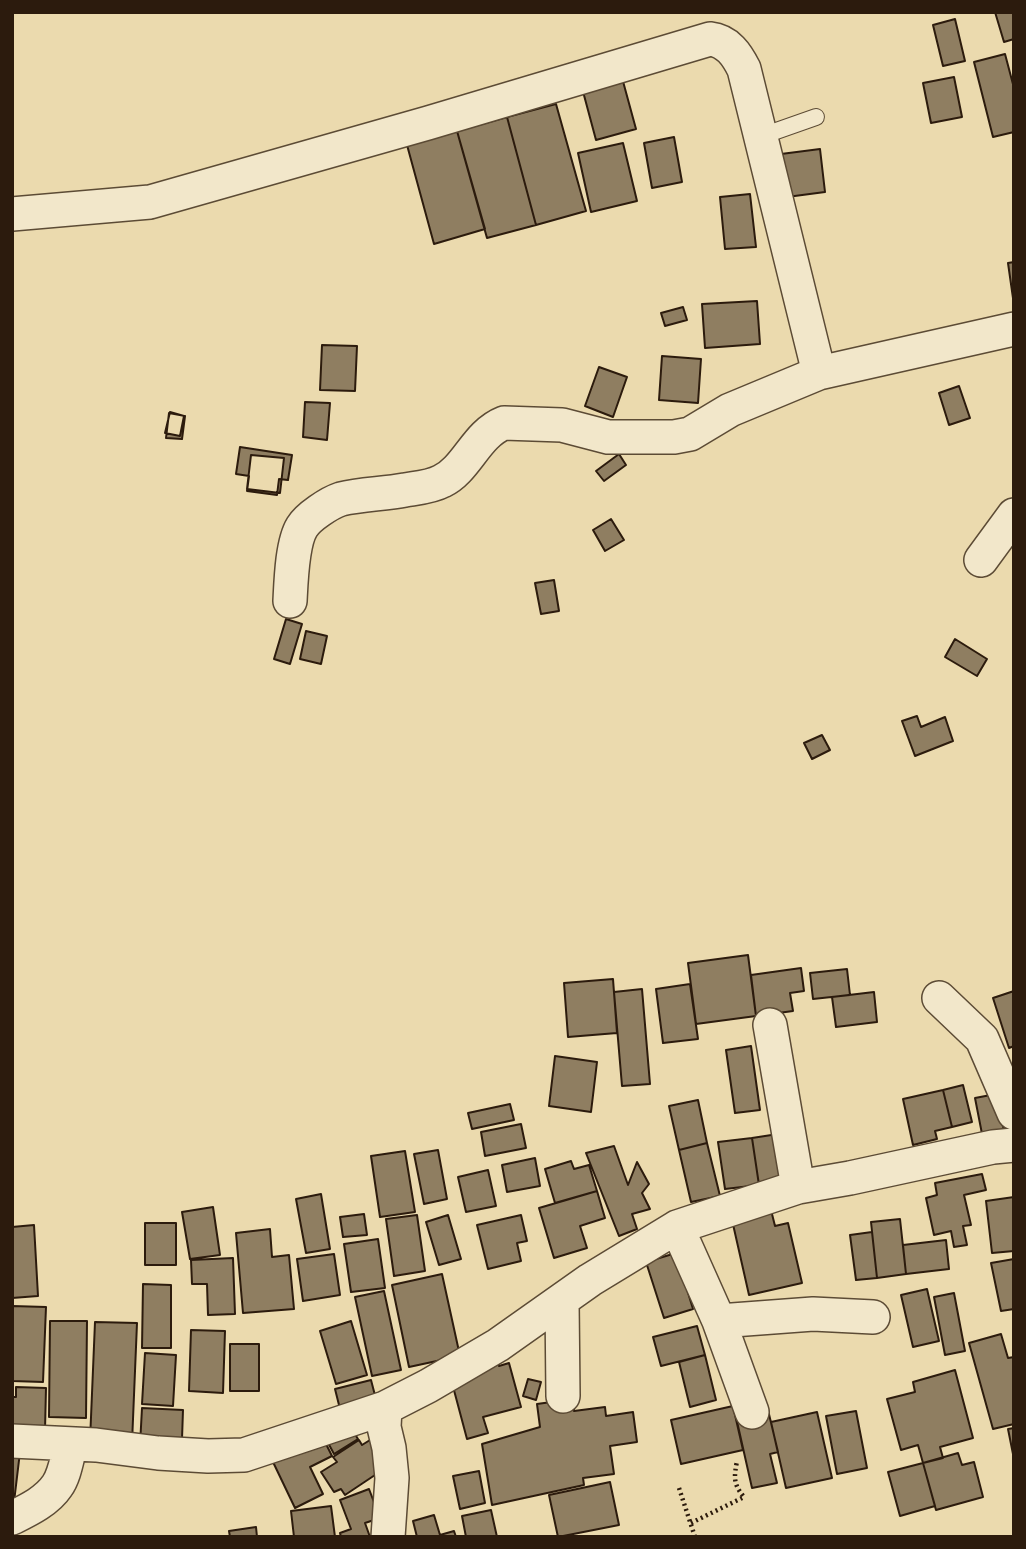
<!DOCTYPE html>
<style>
body{margin:0}
#map{position:relative;width:1026px;height:1549px;overflow:hidden;background:#ebdaae;font-family:"Gentium Book Plus",serif}
canvas{display:block}
.frame{position:absolute;inset:0;border:14px solid #2c1b0d;pointer-events:none}
</style>
<div id="map">
<canvas width="1026" height="1549"></canvas>
<div class="frame"></div>
</div>
<script>
const ctx = document.querySelector('canvas').getContext('2d');
ctx.lineJoin = 'round';
function paint(path, color) { ctx.fillStyle = color; ctx.fill(path, 'evenodd'); }
function stroke(path, color, width, dash) { ctx.strokeStyle = color; ctx.lineWidth = width; ctx.lineCap = dash ? 'butt' : 'round'; ctx.setLineDash(dash || []); ctx.stroke(path); }
const building = new Path2D(`
 M995 12H1014V39L1004 42Z
 M955 19 965 61 943 66 933 25Z
 M1005 54 1014 88V132L993 137 974 62Z
 M621 74 636 129 596 140 581 84Z
 M954 77 962 117 931 123 923 83Z
 M556 104 586 211 536 225 507 117Z
 M507 117 536 225 487 238 457 131Z
 M457 131 485 229 434 244 407 145Z
 M674 137 682 182 652 188 644 143Z
 M623 143 637 201 591 212 578 153Z
 M820 149 825 192 787 197 781 154Z
 M750 194 756 247 725 249 720 197Z
 M1014 262V305L1008 263Z
 M757 301 760 344 705 348 702 304Z
 M683 307 687 320 665 326 661 313Z
 M322 345 357 346 355 391 320 390Z
 M662 356 701 359 698 403 659 400Z
 M599 367 627 377 613 417 585 406Z
 M959 386 970 418 949 425 939 393Z
 M305 402 330 403 327 440 303 437Z
 M170 412 184 416 180 436 165 433Z
 M169 413 185 416 182 439 166 438Z
 M240 447 292 455 288 480 279 479 277 495 247 491 249 476 236 474Z
 M619 454 626 465 604 481 596 471Z
 M251 455 284 458 280 493 247 489Z
 M611 519 624 540 605 551 593 530Z
 M554 580 559 611 541 614 535 583Z
 M286 619 302 624 290 664 274 659Z
 M306 631 327 636 321 664 300 659Z
 M955 639 987 659 977 676 945 657Z
 M917 716 921 727 945 717 953 741 915 756 902 721Z
 M822 735 830 750 812 759 804 743Z
 M748 955 756 1016 696 1024 688 963Z
 M801 968 804 991 790 993 793 1011 756 1016 751 975Z
 M847 969 850 995 813 999 810 973Z
 M613 979 617 1033 568 1037 564 983Z
 M690 984 698 1039 663 1043 656 989Z
 M642 989 650 1084 622 1086 614 992Z
 M1014 991V1046L1009 1048 993 998Z
 M874 992 877 1022 836 1027 832 997Z
 M751 1046 760 1110 735 1113 726 1050Z
 M555 1056 597 1062 591 1112 549 1106Z
 M963 1085 972 1122 952 1127 943 1090Z
 M943 1090 952 1127 935 1131 937 1139 913 1145 903 1099Z
 M996 1094 1005 1135 983 1139 975 1098Z
 M698 1100 707 1143 679 1150 669 1106Z
 M510 1104 514 1120 472 1129 468 1113Z
 M521 1124 526 1148 485 1156 481 1132Z
 M778 1134 785 1181 759 1185 752 1138Z
 M752 1138 759 1185 725 1189 718 1142Z
 M707 1143 720 1196 691 1202 679 1150Z
 M614 1146 628 1185 637 1162 649 1184 642 1193 650 1209 632 1214 637 1229 619 1236 586 1153Z
 M438 1150 447 1199 424 1204 414 1154Z
 M405 1151 415 1212 380 1217 371 1156Z
 M535 1158 540 1186 507 1192 502 1165Z
 M571 1161 574 1169 589 1165 597 1191 555 1203 545 1169Z
 M488 1170 496 1206 466 1212 458 1177Z
 M982 1174 986 1190 964 1195 971 1225 963 1226 967 1245 954 1247 951 1231 934 1235 926 1198 937 1195 935 1183Z
 M597 1191 605 1218 580 1226 587 1248 554 1258 539 1208Z
 M321 1194 330 1249 306 1253 296 1199Z
 M1014 1197V1251L992 1253 986 1201Z
 M769 1202 775 1226 788 1223 802 1283 749 1295 730 1211Z
 M213 1207 220 1255 190 1259 182 1212Z
 M364 1214 367 1235 343 1237 340 1217Z
 M417 1215 425 1271 394 1276 386 1219Z
 M448 1215 461 1259 439 1265 426 1222Z
 M521 1215 527 1241 517 1243 521 1261 488 1269 477 1225Z
 M900 1219 906 1274 877 1278 871 1222Z
 M145 1223H176V1265H145Z
 M34 1225 38 1296 12 1298V1227Z
 M270 1229 272 1257 289 1255 294 1309 243 1313 236 1233Z
 M872 1232 877 1278 856 1280 850 1235Z
 M378 1239 385 1288 351 1292 344 1244Z
 M946 1240 949 1269 906 1274 903 1245Z
 M676 1253 693 1309 664 1318 646 1262Z
 M334 1254 340 1295 303 1301 297 1259Z
 M233 1258 235 1314 208 1315 207 1284H192L191 1260Z
 M1014 1259V1309L1001 1311 991 1263Z
 M442 1274 460 1356 409 1367 392 1285Z
 M143 1284 171 1285V1348H142Z
 M927 1289 939 1341 913 1347 901 1295Z
 M384 1291 401 1370 372 1376 355 1297Z
 M954 1293 965 1351 945 1355 934 1297Z
 M12 1306 46 1307 43 1382 12 1381Z
 M50 1321H87L86 1418 49 1417Z
 M351 1321 367 1375 336 1384 320 1331Z
 M95 1322 137 1323 132 1443 90 1441Z
 M697 1326 705 1355 661 1366 653 1337Z
 M191 1330 225 1331 223 1393 189 1391Z
 M1001 1334 1008 1358 1014 1357V1424L993 1429 969 1343Z
 M230 1344H259V1391H230Z
 M145 1353 176 1355 173 1406 142 1404Z
 M705 1355 716 1400 690 1407 679 1362Z
 M497 1357 499 1366 509 1363 521 1407 483 1417 488 1433 467 1439 451 1379Z
 M955 1370 973 1438 940 1447 943 1458 923 1463 918 1445 901 1450 887 1399 915 1392 913 1382Z
 M528 1379 541 1382 536 1400 523 1396Z
 M371 1380 377 1403 341 1413 335 1389Z
 M16 1387 46 1388 45 1430 12 1429V1397H16Z
 M573 1399 574 1411 605 1407 606 1416 633 1412 637 1442 610 1446 614 1474 583 1478 584 1485 492 1505 482 1444 540 1427 537 1404Z
 M733 1406 743 1450 681 1464 671 1420Z
 M142 1408 183 1410 182 1439 140 1445Z
 M768 1410 778 1452 770 1454 777 1483 752 1488 736 1417Z
 M856 1411 867 1468 837 1474 826 1416Z
 M817 1412 832 1478 786 1488 771 1422Z
 M349 1425 358 1439 334 1454 326 1439Z
 M1014 1428V1459L1008 1429Z
 M323 1438 332 1456 310 1467 323 1494 295 1508 273 1462Z
 M359 1440 362 1445 370 1440 387 1467 345 1495 341 1489 334 1492 321 1472 337 1462 333 1457Z
 M12 1451 20 1452 14 1502H12Z
 M958 1453 962 1465 974 1462 983 1497 936 1510 923 1463Z
 M923 1463 935 1506 900 1516 888 1472Z
 M479 1471 485 1503 460 1509 453 1476Z
 M610 1482 619 1525 558 1537 549 1495Z
 M369 1489 380 1518 365 1523 370 1537H341L340 1533 351 1529 340 1500Z
 M331 1506 335 1537H294L291 1511Z
 M491 1510 497 1537H466L462 1516Z
 M434 1515 440 1535 454 1531 456 1537H417L413 1521Z
 M256 1527 257 1537H230L229 1531Z`);
paint(building, '#8f7e61');
stroke(building, '#2c1b0d', 2);
const service = new Path2D(`
 M762 136 816 117`);
const minor = new Path2D(`
 M12 214 150 202 428 123 710 39C728 41 737 55 744 69L819 373
 M981 560 1014 515
 M290 601C291 582 292 543 302 527 308 517 329 503 341 499 361 494 384 494 405 490 417 488 431 487 442 481 467 469 476 434 504 423L562 425 608 437H674L690 434 730 410 819 373 1014 329
 M939 998 982 1039 1014 1113
 M770 1025 798 1187
 M677 1227 719 1321 752 1412
 M562 1301 563 1396
 M719 1321 813 1314 873 1317
 M385 1408 384 1427 389 1448 392 1478 388 1537
 M12 1441 96 1445 158 1453 208 1456 244 1455 385 1408 428 1386 498 1345 590 1280 677 1227 798 1187 850 1178 993 1147 1014 1145
 M12 1518C28 1510 47 1501 57 1486 65 1475 67 1457 71 1444`);
stroke(service, '#5c4b35', 18);
stroke(minor, '#5c4b35', 36);
stroke(new Path2D(`
 M679 1488 695 1537
 M691 1523 744 1497C733 1484 734 1477 737 1461`), '#2c1b0d', 4.5, [2, 3.5]);
stroke(service, '#f2e7ca', 16);
stroke(minor, '#f2e7ca', 33);
</script>
